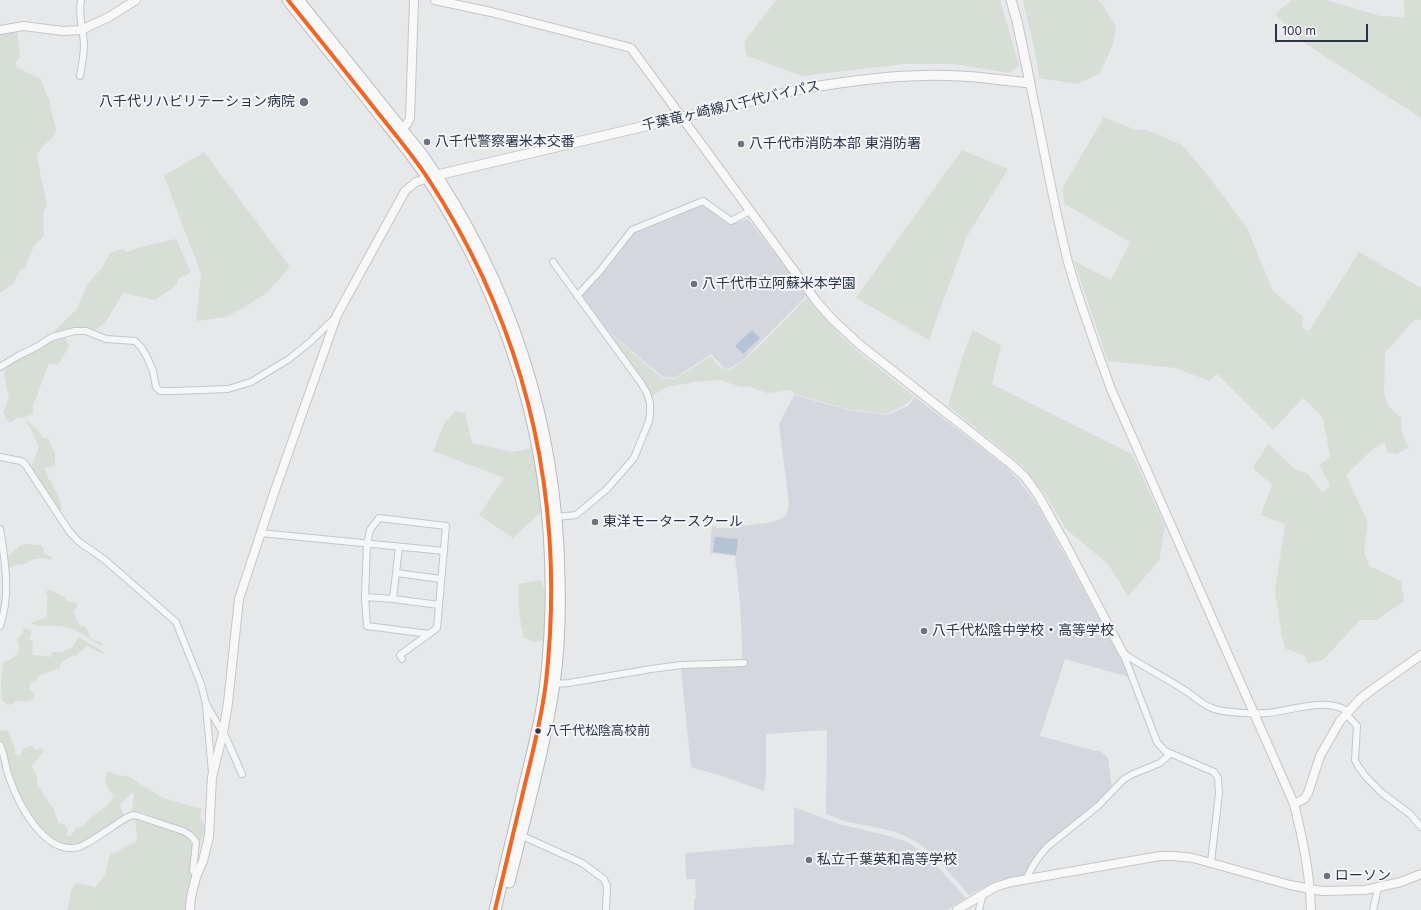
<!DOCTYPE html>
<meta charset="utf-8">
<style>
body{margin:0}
#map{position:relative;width:1421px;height:910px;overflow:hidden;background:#e6e8ea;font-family:Inter,sans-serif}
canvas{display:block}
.scale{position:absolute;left:1275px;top:24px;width:93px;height:18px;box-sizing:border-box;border:2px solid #2b3445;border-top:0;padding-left:5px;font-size:12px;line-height:14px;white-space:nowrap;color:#2b3445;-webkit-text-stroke:3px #f4f6f9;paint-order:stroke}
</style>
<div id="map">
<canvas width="1421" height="910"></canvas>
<div class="scale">100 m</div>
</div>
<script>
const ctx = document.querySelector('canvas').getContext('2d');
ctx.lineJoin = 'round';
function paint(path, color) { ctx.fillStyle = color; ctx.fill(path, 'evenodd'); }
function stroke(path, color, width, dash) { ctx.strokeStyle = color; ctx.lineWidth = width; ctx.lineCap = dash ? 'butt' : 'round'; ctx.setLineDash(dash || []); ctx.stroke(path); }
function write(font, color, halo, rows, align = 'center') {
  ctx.font = font + ' Inter,"Noto Sans JP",sans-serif'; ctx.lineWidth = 4; ctx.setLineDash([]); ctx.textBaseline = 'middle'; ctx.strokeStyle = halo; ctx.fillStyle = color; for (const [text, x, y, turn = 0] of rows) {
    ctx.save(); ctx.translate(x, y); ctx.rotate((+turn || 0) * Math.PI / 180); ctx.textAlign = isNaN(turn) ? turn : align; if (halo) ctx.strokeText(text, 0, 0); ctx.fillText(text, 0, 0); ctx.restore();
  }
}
paint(new Path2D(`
 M703 204 731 224 748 219 781 261 806 296 742 361 728 369H725L711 354 675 378 663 377 602 326 581 295 634 232Z
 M794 395 848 410 887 415 908 406 915 397 1006 467 1019 481 1038 506 1121 659 1129 677 1065 659 1040 736 1096 751 1099 750 1108 758 1112 789 1097 805 1045 846 1026 875 998 880 969 895 936 857 920 844 907 837 892 831 844 821 826 814 827 730 766 734V777L764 791 725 777 691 767 681 669 743 666 740 604 735 556 710 553 712 525 718 528H727L773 522 783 518 787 514 789 504 779 424Z
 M794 807 839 824 893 837 907 842 927 855 966 898 947 910H694V899L696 898 695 879H686L685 853 794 844Z`), '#d4d7dd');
paint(new Path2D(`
 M776 0H1000L1019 65 1010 73 954 64H904L802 76 747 56 744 42Z
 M1023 0H1098L1104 7 1116 27 1112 47 1100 73 1077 84 1039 78 1037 61Z
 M1292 0H1326L1380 16 1405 17 1404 0H1421V118L1303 42 1275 14Z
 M17 29 20 57 15 64 18 68 41 79 47 96 50 99C49 111 57 124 56 131 54 141 39 145 37 157L47 206 43 213 44 236 34 246 25 268 21 269 13 284 0 293V33Z
 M1104 117 1136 130H1147L1182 145 1209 177 1247 228 1273 291 1303 317 1302 328 1309 331 1359 252 1421 288V320L1415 319 1385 353 1384 394 1390 408 1401 417 1402 433 1409 448 1405 449 1397 454 1388 453 1384 442 1373 449 1346 475 1368 523 1364 550 1369 566 1401 581 1404 601 1377 620H1360L1323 660 1308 663 1305 656 1286 649 1282 638 1275 591 1285 524 1261 515 1272 485 1253 468 1268 444 1296 470 1307 473 1322 492 1330 486 1319 465 1330 457 1323 418 1303 398 1273 430 1217 374 1209 381 1176 368 1108 361 1074 261 1111 280 1130 242 1065 204 1062 189Z
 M962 150 1008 169 966 238 929 340 856 298Z
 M204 152 290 267 268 292 245 307 225 317 196 321 201 274 164 176Z
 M176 239 191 272 177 280V285L155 300 123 293 105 323 93 331 87 329 65 337 69 346 58 365 49 363 33 406V414L22 418 17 417 12 422H8L3 413 9 397 4 376 7 364 37 348 76 310 88 284 103 266 110 253 123 249 127 252 141 247Z
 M807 297 839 334 856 350 914 396 907 404 886 414 847 409 794 394 792 390 767 393 748 386 741 387 720 380 694 382 667 387 650 397 607 331 662 378 675 379 711 356C714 360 721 370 727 370 740 371 795 309 807 297Z
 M973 330 1001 345 992 384 1132 454 1165 526 1159 561 1128 596 1108 564 1066 529 1048 499 1023 466 948 406 962 358Z
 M455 411 465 413 472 443 512 452 534 448 542 497V511L513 538 479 515 504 478 433 451 444 424Z
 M27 421 38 430 43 438H48L55 454V466L44 468 48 475V479L51 481 61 503V514L31 468 39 446C34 438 33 429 26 423Z
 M28 544 41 545 44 549V553L52 557 51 560 42 558 34 559 22 565 18 564 8 569 7 557 21 545Z
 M541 580 545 591 544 640 534 642 524 638C520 620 517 603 519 584Z
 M48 589 65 597 67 601 77 603V607L73 612 80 626 86 627 91 638 104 644 101 646C90 639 78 630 65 627 53 624 41 629 30 623L46 617C48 610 46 603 48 596L46 593Z
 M24 628 32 630 29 638 33 642 32 655 51 657 52 652H61L72 648 78 638H80L104 652 103 654 87 646 75 656 73 655 61 663 59 669 50 671 45 674 40 675 36 680 31 682 29 688 35 695C30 702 26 703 18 700L13 704 7 705 2 700 1 683 3 662C16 658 23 652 17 639L22 635Z
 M7 730C10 738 16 746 15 753L18 755H20C23 748 25 747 32 746L37 750 42 748 44 751 32 766 37 776V785L53 808 59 823 66 825 68 830 66 836H71L76 828C84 827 86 822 92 817 102 810 106 807 114 797 108 788 102 782 108 771L122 777 126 775 163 798 202 809 200 817 203 823 207 826 206 831 198 847 193 877 186 900V910H67L72 888 76 883 96 887 105 875 110 855 137 841 135 818 154 823 155 818 143 812 132 811 134 794 131 793 120 805 124 816 84 841 79 843 65 846 50 838 47 833 43 832 23 804 11 775 5 749 0 740V731Z`), '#d6ded6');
paint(new Path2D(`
 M752 330 760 338 743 354 735 346Z
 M715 537 738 539 736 555 713 552Z`), '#b4c4d5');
const street = new Path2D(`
 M80 76C82 65 84 55 84 44 83 29 78 16 81 0
 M553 262 641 383 647 393 650 403V413L649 421 634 458 607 489 576 515 557 517
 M577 296 600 271 632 230 703 201 731 221 750 211
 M0 367 18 356 38 346 52 337 75 331H86L106 339 135 341 141 347 147 357 153 371 156 387 160 391H174L228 389 251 382 289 359 310 342 336 317
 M0 457 21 461 25 464 69 531 78 541 105 560 176 622 201 684 206 704 223 733
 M0 529C5 561 11 594 0 626
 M260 533 444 551
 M396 573 441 579
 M365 597 393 599 399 547
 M393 599 439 605
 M1123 653 1157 742 1165 751 1214 772 1218 778 1219 793 1211 862
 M1123 653C1143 667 1165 677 1186 691 1198 699 1207 709 1222 711 1237 713 1253 714 1268 713 1289 711 1330 696 1348 712
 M402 659 400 655C412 646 425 637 437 628L446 526 379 518 370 530 367 544 365 597 367 626 429 634
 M553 684 569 683 651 669 681 665 744 663
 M206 705 212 773
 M1346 714 1357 726 1355 760 1358 766 1366 777 1382 793 1410 814 1421 827
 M223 731 242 774
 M0 745C5 755 5 767 9 777 18 803 44 856 79 847 91 843 114 825 126 818L133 815 138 816 183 831 190 835 196 842 193 871 197 876
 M518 834 582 863 604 879 607 886 606 910
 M1026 880C1031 867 1038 857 1047 847L1098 806 1124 779 1133 774 1160 763 1170 754
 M979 910 983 893
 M1373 910 1378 888`);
const secondary = new Path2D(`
 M435 0 491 12 631 48 817 302 833 320 859 344 1011 464 1025 477 1038 495 1065 543 1123 653
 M0 30 23 26 63 31 81 30 109 17 136 0
 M1030 83C1043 143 1053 203 1068 262 1080 305 1096 347 1111 389L1294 804C1303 839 1310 874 1311 910
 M402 128 407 124 410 118 414 0
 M1294 804 1304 799 1308 793 1320 756 1340 721 1360 699 1373 689 1421 655
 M190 910 191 897 196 877 203 861 209 836 212 777 223 733 228 703 239 599 274 493 337 315 405 191 416 182 428 178
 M957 910 995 887 1011 882 1160 856H1174L1193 858 1290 885 1322 891 1365 890 1401 882 1421 874`);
const primary = new Path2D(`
 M429 177 802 89C854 80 907 73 960 76 983 77 1007 81 1030 83L1017 21 1011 0`);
const highway = new Path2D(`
 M288 0C317 36 346 72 375 109 393 132 413 155 429 180 528 333 566 502 546 682 542 717 533 751 525 784 515 826 505 868 495 910
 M298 0 422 155C510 280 557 425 559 578 560 613 559 649 554 684 544 751 525 817 509 882`);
stroke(street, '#c4c6c8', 8);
stroke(secondary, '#c4c6c8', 10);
stroke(primary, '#c2c5c8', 11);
stroke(highway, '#b8bbbf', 13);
stroke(street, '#f5f6f7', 6);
stroke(secondary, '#f8f8f8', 8);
stroke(primary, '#f8f8f8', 9);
stroke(highway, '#f8f8f8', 11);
stroke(new Path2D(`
 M288 0C317 36 346 72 375 109 393 132 413 155 429 180 528 333 566 502 546 682 542 717 533 751 525 784 515 826 505 868 495 910`), '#f26522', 4);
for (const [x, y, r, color] of [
 [304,102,5,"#6c737f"],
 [427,142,4,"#6c737f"],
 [741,144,4,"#6c737f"],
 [694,284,4,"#6c737f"],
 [595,522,4,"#6c737f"],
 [924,631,4,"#6c737f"],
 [538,731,3.5,"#2b3445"],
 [809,860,4,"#6c737f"],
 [1327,876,4,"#6c737f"]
]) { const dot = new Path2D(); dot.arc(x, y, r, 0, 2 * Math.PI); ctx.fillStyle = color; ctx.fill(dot); stroke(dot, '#f4f6f9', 1.5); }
write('13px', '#2b3445', '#f4f6f9', [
 ["八千代松陰高校前",546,731]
], 'left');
write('14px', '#2b3445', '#f4f6f9', [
 ["八千代リハビリテーション病院",295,102,"right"],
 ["八千代警察署米本交番",435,142],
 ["八千代市消防本部 東消防署",749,144],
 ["八千代市立阿蘇米本学園",702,284],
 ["東洋モータースクール",603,522],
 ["八千代松陰中学校・高等学校",932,631],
 ["私立千葉英和高等学校",817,860],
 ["ローソン",1335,876]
], 'left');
write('14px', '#2b3445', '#f4f6f9', [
 ["千葉竜ヶ崎線八千代バイパス",731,106,-13]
]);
</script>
